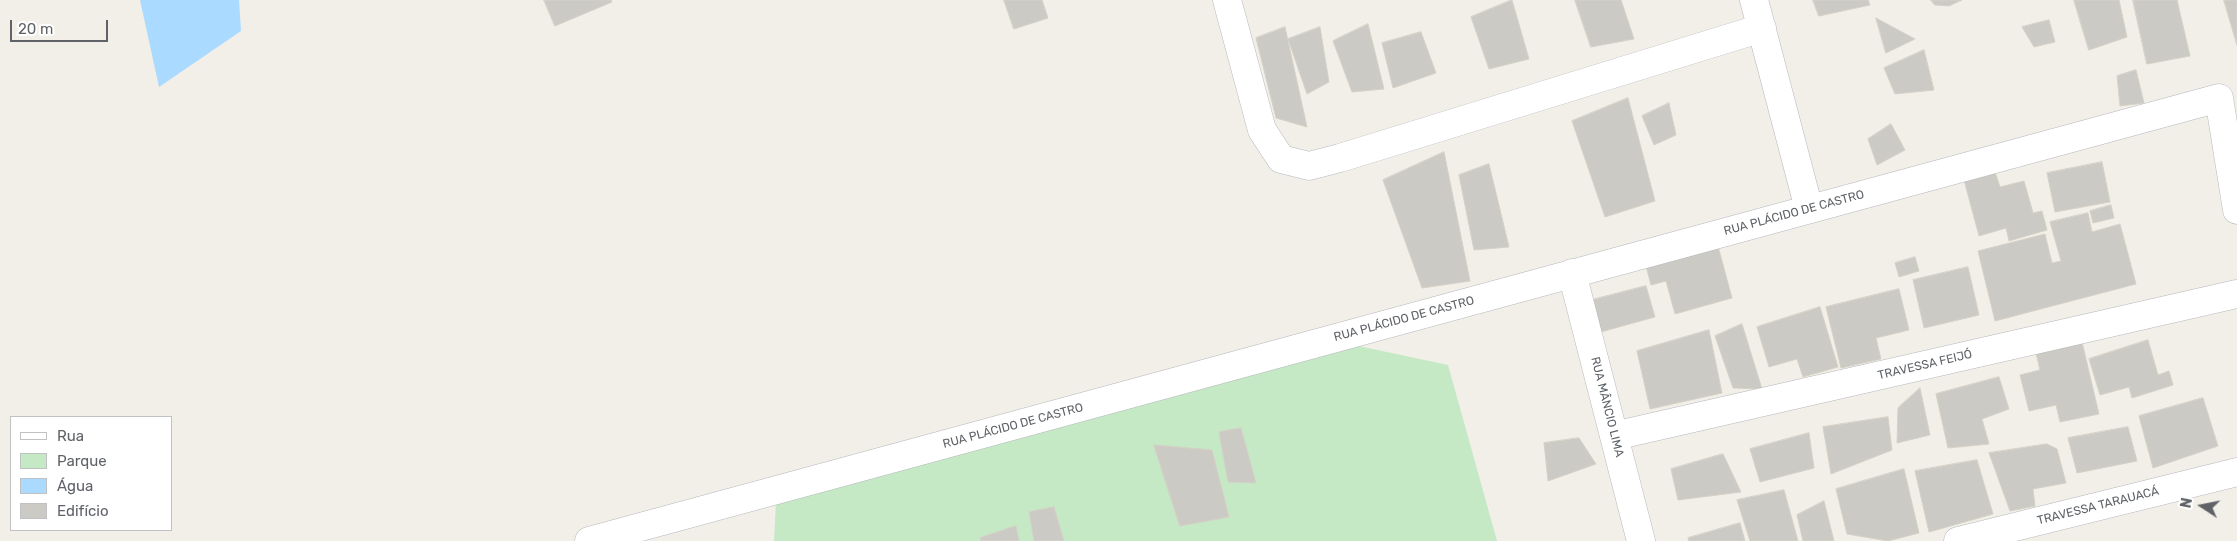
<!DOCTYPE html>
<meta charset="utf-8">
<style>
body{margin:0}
#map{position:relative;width:2237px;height:541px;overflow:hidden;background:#f1efe8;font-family:Rubik,sans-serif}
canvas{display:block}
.legend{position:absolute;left:10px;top:416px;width:162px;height:115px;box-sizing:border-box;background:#fff;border:1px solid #bfc1c3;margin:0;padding:6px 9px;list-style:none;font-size:15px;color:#5f6368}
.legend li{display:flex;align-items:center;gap:10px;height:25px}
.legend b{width:25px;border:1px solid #bfc1c3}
.north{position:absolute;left:2177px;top:481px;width:50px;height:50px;-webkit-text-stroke:4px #fff;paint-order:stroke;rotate:281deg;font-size:14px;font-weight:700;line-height:20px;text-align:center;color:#5f6368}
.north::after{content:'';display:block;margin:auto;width:18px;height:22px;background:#5f6368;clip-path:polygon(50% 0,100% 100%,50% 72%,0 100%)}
.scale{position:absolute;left:10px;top:20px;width:98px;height:22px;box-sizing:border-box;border:2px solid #5f6368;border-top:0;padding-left:6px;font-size:15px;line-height:18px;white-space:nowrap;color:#5f6368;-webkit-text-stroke:4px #fff;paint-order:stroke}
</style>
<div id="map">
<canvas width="2237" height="541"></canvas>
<ul class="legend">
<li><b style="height:6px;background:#fff"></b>Rua</li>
<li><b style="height:14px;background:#c5e8c5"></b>Parque</li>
<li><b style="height:14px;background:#aadaff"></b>Água</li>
<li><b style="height:14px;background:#cccac5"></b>Edifício</li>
</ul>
<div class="north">N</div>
<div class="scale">20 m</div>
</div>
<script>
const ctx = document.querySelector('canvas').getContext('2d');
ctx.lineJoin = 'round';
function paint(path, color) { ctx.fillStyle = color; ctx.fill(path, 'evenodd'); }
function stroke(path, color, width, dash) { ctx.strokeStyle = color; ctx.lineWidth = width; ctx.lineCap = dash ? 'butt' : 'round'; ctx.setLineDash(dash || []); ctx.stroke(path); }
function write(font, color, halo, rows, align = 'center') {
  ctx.font = font + ' Rubik,sans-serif'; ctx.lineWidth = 4; ctx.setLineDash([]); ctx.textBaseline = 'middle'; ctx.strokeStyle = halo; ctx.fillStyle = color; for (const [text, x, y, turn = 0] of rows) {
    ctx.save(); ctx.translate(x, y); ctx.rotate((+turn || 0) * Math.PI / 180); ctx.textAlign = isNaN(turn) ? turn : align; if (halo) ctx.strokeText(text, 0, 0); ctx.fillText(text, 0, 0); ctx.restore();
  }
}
paint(new Path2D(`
 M1335 341 1448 365 1497 541H774L776 502Z`), '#c5e8c5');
paint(new Path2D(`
 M140 0H239L241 31 159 87Z`), '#aadaff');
const building = new Path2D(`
 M544 0H611L612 2 555 26Z
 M1004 0H1042L1048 18 1014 29Z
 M1512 0 1529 59 1489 69 1471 17Z
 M1575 0H1621L1634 39 1591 47Z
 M1813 0H1868L1870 5 1819 16Z
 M1931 0H1962L1949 6 1935 5Z
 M2074 0H2119L2127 37 2089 50Z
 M2133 0H2177L2190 56 2147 64Z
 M2224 0H2237V45Z
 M1876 18 1915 39 1886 53Z
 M2049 20 2055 42 2034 47 2022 27Z
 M1368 24 1384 89 1352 92 1333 41Z
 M1285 27 1307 127 1276 118 1256 38Z
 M1320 27 1329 82 1307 94 1288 39Z
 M1421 32 1436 73 1393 88 1382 43Z
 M1924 50 1934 90 1895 94 1884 68Z
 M2136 70 2144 103 2120 106 2117 76Z
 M1628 98 1655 201 1605 217 1572 121Z
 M1669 103 1676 135 1654 145 1642 116Z
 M1891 124 1905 150 1877 165 1868 139Z
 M1444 152 1470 281 1422 288 1383 180Z
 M2102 162 2110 202 2055 212 2047 173Z
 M1489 164 1509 247 1474 250 1459 175Z
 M1995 172 2000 187 2024 181 2033 213 2042 211 2047 230 2009 241 2006 228 1979 236 1964 180Z
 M2111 205 2114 218 2093 223 2090 211Z
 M2088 213 2092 232 2120 224 2136 284 1995 321 1978 251 2045 234 2052 263 2061 261 2050 222Z
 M1718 246 1732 298 1675 314 1666 281 1651 285 1646 266Z
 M1915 257 1919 271 1899 277 1895 263Z
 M1968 267 1979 315 1924 328 1913 280Z
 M1646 286 1655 317 1597 333 1588 301Z
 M1899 289 1909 330 1876 338 1881 359 1841 368 1826 307Z
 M1820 307 1838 367 1803 377 1797 359 1769 367 1757 327Z
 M1742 324 1762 389 1733 388 1715 336Z
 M1709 330 1722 393 1650 409 1637 351Z
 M2148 340 2158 375 2169 371 2173 385 2132 398 2129 387 2100 395 2089 359Z
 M2082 342 2099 414 2060 422 2056 405 2029 411 2020 375 2040 370 2036 353Z
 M1999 377 2009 409 1982 419 1989 444 1948 448 1936 394Z
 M1920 388 1930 435 1897 443 1898 408Z
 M2203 398 2218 446 2153 468 2139 416Z
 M1888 417 1892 450 1831 474 1823 427Z
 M2128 427 2137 461 2077 473 2068 438Z
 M1241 428 1256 483 1228 482 1219 432Z
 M1809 433 1814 468 1760 482 1750 449Z
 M1579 438 1596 464 1548 481 1544 443Z
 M2047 444 2057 449 2066 483 2033 489 2035 506 2010 511 1989 453Z
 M1154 445 1212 450 1229 517 1180 526Z
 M1723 454 1741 492 1678 500 1671 469Z
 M1977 460 1993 514 1929 532 1915 471Z
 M1904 469 1919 533 1888 541 1847 534 1836 489Z
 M1784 490 1798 541H1750L1737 500Z
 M1824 501 1834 541H1803L1797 515Z
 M1054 507 1064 541H1034L1029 512Z
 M1740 523 1745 541H1689L1688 538Z
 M1016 526 1019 541H981L980 538Z`);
paint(building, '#cccac5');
stroke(building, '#d6d1c6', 1);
const street = new Path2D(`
 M1227 0 1262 130 1281 159 1309 166 1340 158 1762 28
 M1754 0 1809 209
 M1572 273 1641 541
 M1614 436 2237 294
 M589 541 2219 98 2237 210
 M1958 541 2237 472`);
stroke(street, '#b5b8bc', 29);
stroke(street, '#fff', 28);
write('12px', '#5f6368', '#fff', [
 ["RUA PLÁCIDO DE CASTRO",1794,213,-15],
 ["RUA PLÁCIDO DE CASTRO",1404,319,-15],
 ["TRAVESSA FEIJÓ",1925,365,-13],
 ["RUA MÂNCIO LIMA",1607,407,76],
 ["RUA PLÁCIDO DE CASTRO",1013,426,-15],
 ["TRAVESSA TARAUACÁ",2098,506,-14]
]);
</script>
